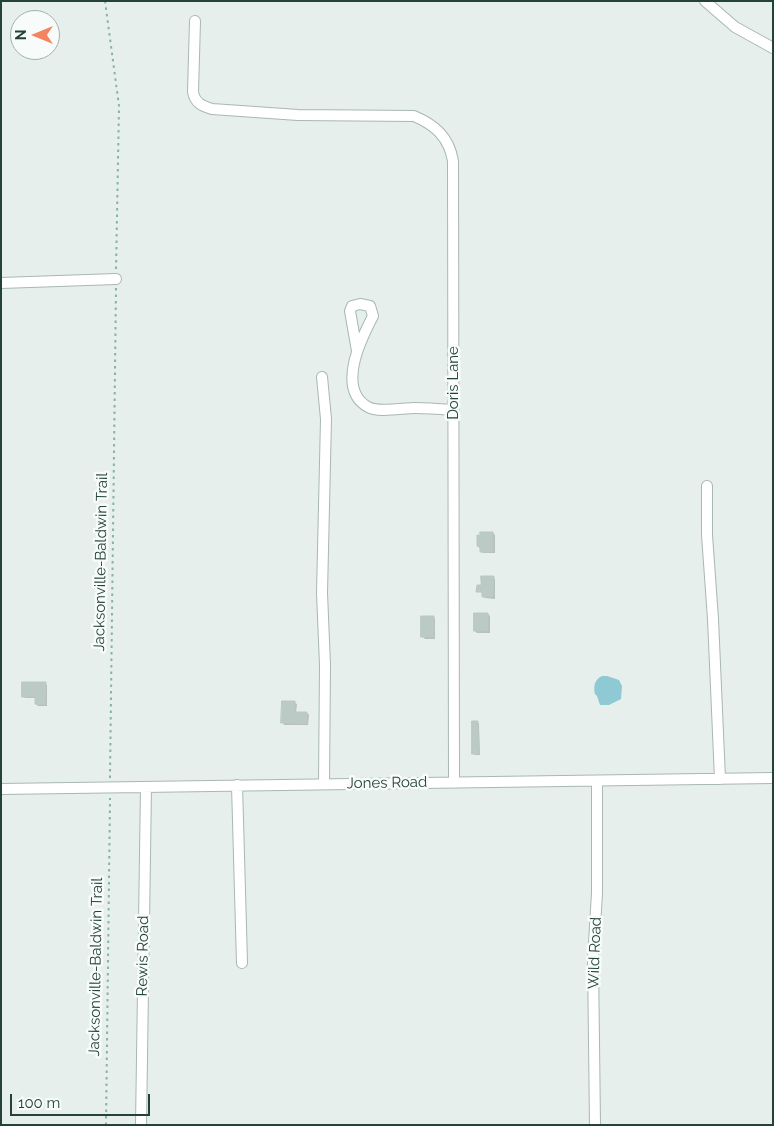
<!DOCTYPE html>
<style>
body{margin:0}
#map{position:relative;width:774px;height:1126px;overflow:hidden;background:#e6efeb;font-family:Raleway,sans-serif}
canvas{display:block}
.frame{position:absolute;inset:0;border:2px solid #24423a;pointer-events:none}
.north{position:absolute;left:10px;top:10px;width:50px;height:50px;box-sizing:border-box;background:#f7fbf9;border:1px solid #a3b1ad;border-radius:50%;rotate:270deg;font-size:14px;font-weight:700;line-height:20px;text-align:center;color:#24423a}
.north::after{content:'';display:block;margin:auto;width:18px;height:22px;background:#f4845f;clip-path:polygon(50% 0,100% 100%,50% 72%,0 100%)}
.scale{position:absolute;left:10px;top:1094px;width:140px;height:22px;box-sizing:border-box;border:2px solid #24423a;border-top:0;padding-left:6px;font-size:15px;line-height:18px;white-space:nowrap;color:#24423a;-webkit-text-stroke:4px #f7fbf9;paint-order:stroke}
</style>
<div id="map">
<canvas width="774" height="1126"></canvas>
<div class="frame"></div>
<div class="north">N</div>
<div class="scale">100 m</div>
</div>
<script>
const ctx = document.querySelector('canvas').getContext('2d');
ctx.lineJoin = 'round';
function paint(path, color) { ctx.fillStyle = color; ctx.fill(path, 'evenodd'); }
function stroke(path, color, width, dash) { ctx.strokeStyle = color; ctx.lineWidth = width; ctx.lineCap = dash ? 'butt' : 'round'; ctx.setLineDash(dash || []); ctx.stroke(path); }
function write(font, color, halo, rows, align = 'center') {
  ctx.font = font + ' Raleway,sans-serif'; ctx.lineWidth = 5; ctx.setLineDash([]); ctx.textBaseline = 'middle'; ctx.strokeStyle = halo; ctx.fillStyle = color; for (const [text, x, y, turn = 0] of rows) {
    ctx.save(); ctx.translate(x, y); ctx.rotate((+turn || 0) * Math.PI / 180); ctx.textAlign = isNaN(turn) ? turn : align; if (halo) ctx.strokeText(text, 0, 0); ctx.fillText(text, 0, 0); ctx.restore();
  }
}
paint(new Path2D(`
 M602 676H607L619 680 622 686 621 699 609 705H600L597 696 595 694C593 686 595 679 602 676Z`), '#8ec9d4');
paint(new Path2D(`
 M493 533 495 535V553H483L478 546Z
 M493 578 495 579V599L485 598 483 593 478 591Z
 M488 614 490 616V633H477L475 631Z
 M433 617 435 619V639H425L423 637Z
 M45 683 47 685V706H38L36 704V698H25L23 696Z
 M295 703 297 704 296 713H307L309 715 308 725H284L283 723Z
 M478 722 479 724 480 755H475L473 753Z`), '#0003');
const building = new Path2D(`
 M480 532H493V552H480V547L477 546V535H480Z
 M481 576H494L493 597H482V592H476L477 585H481Z
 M474 613H488V631H474Z
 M421 616H434V637H421Z
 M22 682H46L45 705 35 704V697H22Z
 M282 701H295V712H307V724L281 723Z
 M472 721H478L479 754H472Z`);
paint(building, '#bbcac4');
stroke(building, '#b8c9c2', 1);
const minor = new Path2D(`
 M705 1 735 27 773 48
 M195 21 193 92C195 103 202 106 212 109L298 115 414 116C435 125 449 137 453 161L454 783
 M1 283 116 279
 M357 351 350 311 352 306 360 304 370 306 373 316C361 339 336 389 368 407 378 413 403 408 415 408 427 408 440 409 453 410
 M322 377 326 419 322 593 325 665 324 784
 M707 486V535L713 619 720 779
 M237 785 242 963
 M1 789 773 778
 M141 1125 146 787
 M595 1125 593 959 597 893V781`);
stroke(minor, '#a8b8b2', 12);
stroke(new Path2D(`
 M105 1 119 106 116 271
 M110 778 116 288
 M106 1125 110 798`), '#86b3a5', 2, [2.5, 4]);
stroke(minor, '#fff', 10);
write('15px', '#24423a', '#f7fbf9', [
 ["Doris Lane",453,383,-90],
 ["Jacksonville-Baldwin Trail",101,562,-89],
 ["Jones Road",387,783,-1],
 ["Wild Road",595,953,-88],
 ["Rewis Road",143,956,-89],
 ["Jacksonville-Baldwin Trail",96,967,-89]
]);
</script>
